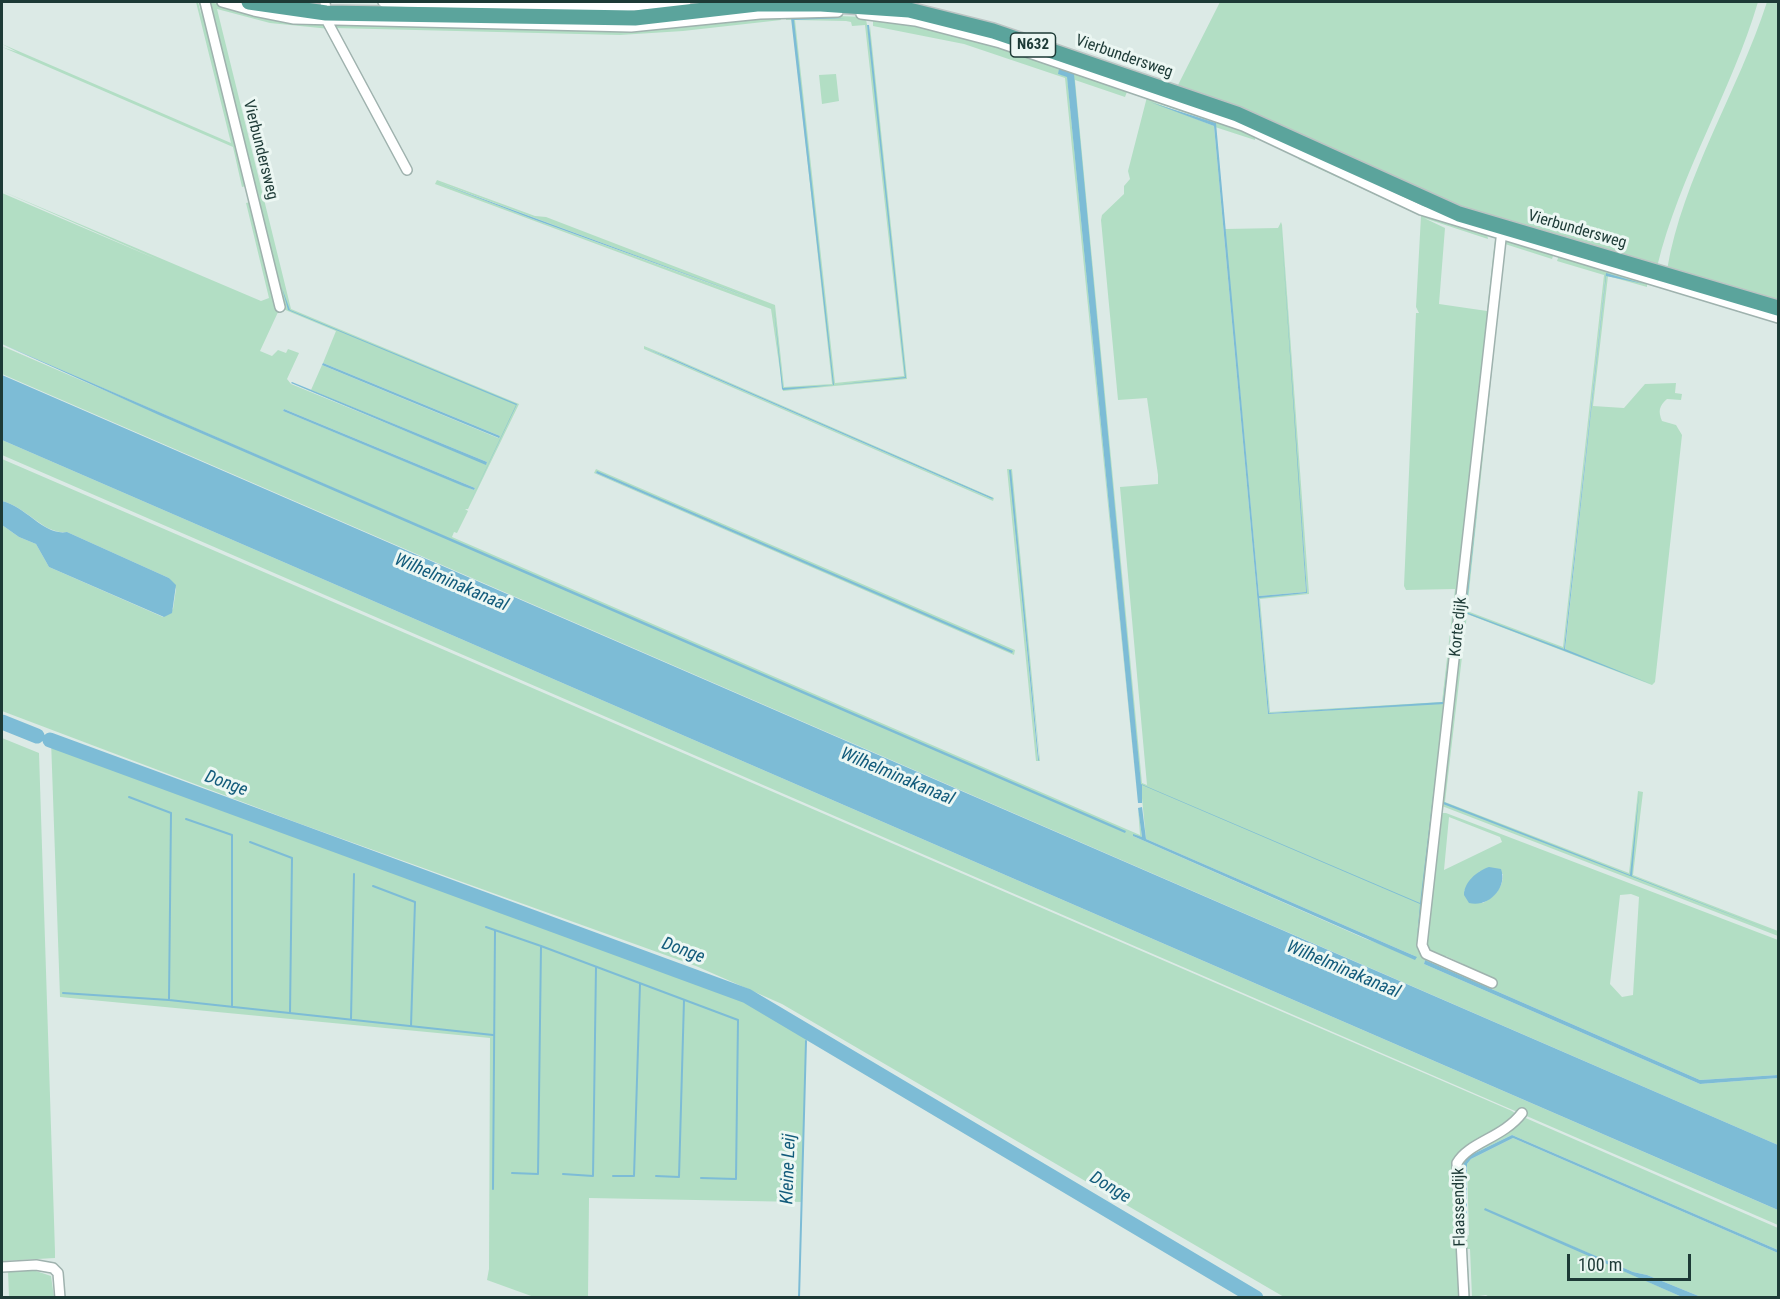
<!DOCTYPE html>
<style>
body{margin:0}
#map{position:relative;width:1780px;height:1299px;overflow:hidden;background:#dceae6;font-family:"Roboto Condensed",sans-serif}
canvas{display:block}
.frame{position:absolute;inset:0;border:3px solid #1d3a36;pointer-events:none}
.scale{position:absolute;left:1567px;top:1254px;width:124px;height:27px;box-sizing:border-box;border:3px solid #1d3a36;border-top:0;padding-left:8px;font-size:18px;line-height:21px;white-space:nowrap;color:#1d3a36;-webkit-text-stroke:4px #ecf7f3;paint-order:stroke}
</style>
<div id="map">
<canvas width="1780" height="1299"></canvas>
<div class="frame"></div>
<div class="scale">100 m</div>
</div>
<script>
const ctx = document.querySelector('canvas').getContext('2d');
ctx.lineJoin = 'round';
function paint(path, color) { ctx.fillStyle = color; ctx.fill(path, 'evenodd'); }
function stroke(path, color, width, dash) { ctx.strokeStyle = color; ctx.lineWidth = width; ctx.lineCap = dash ? 'butt' : 'round'; ctx.setLineDash(dash || []); ctx.stroke(path); }
function write(font, color, halo, rows, align = 'center') {
  ctx.font = font + ' "Roboto Condensed",sans-serif'; ctx.lineWidth = 6; ctx.setLineDash([]); ctx.textBaseline = 'middle'; ctx.strokeStyle = halo; ctx.fillStyle = color; for (const [text, x, y, turn = 0] of rows) {
    ctx.save(); ctx.translate(x, y); ctx.rotate((+turn || 0) * Math.PI / 180); ctx.textAlign = isNaN(turn) ? turn : align; if (halo) ctx.strokeText(text, 0, 0); ctx.fillText(text, 0, 0); ctx.restore();
  }
}
paint(new Path2D(`
 M196 2H198L202 18 199 2H204L246 186 242 187 233 147 2 47 17 52 2 44 231 143Z
 M208 2 325 23 330 29 270 23 217 9 291 309 519 404 468 509H465L468 511 457 533 454 532 452 537 1140 835 1138 808 1142 837 1133 836 1366 939 1417 957 1146 839 1073 91 1074 75 1058 74 1067 76 1138 803 1065 78 964 44 873 26V20L866 19 869 37 870 26 907 379 783 391 771 309 435 184 437 180 535 216 546 217 775 305 784 387 832 384 792 20H786V14L864 17 959 33 1128 89 1125 97 1075 80 1142 783 1147 785 1120 487 1158 484V475L1147 398 1118 400 1101 220 1102 215 1124 194V186L1130 179 1128 171 1147 97 1255 133V140L1215 127V123L1151 101 1214 126 1268 714 1444 703 1269 713 1259 597 1307 593 1299 482 1306 592 1259 596 1225 229 1278 228 1281 222 1282 225 1309 594 1260 599 1270 712 1442 702 1455 589 1406 590 1404 586 1416 313H1419L1416 307 1421 216 1298 159 1304 156 1487 234 1488 239 1424 218 1445 228 1439 304 1487 311 1495 240 1498 242 1421 951 1461 967 1463 964 1446 956 1444 960 1426 950 1438 813H1446L1778 940V1075L1700 1080 1425 960 1424 964 1700 1084 1778 1078V1145L2 374V346L1125 832 2 344V193L161 261 2 191 261 301 269 298 247 207 246 203 250 202 279 310 260 351 272 356 278 350 286 353 288 349 299 353 287 379 291 384 486 464 487 462 311 390 322 365 498 438 500 436 323 363 336 331 283 309ZM795 20 846 21 851 22 852 26 865 25 904 376 835 383ZM438 182 764 303 530 218ZM284 409 475 488 474 490 283 411ZM1449 817 1500 837 1502 842 1444 870ZM1480 871 1503 874C1503 888 1495 896 1483 903L1464 891ZM1631 894 1639 897 1633 995 1622 997 1610 984 1620 895Z
 M1220 2H1758C1731 93 1680 173 1657 267L1436 198 1264 117 1177 87Z
 M1767 2H1778V304L1667 270C1683 176 1738 92 1767 2Z
 M780 17 781 20 683 31 620 35 334 28V23Z
 M836 74 839 101 822 104 819 75Z
 M1503 238 1554 253 1552 259 1505 244 1467 611 1563 647 1604 275 1557 261 1559 255 1647 281V287L1608 276 1593 406 1624 408 1645 384 1676 383 1675 393 1682 394 1681 400 1667 399C1659 406 1658 411 1662 421L1676 425 1682 435 1655 682 1652 685 1467 614 1445 802 1629 873 1638 791 1643 792 1633 875 1778 931V936L1442 806ZM1605 281V284L1565 650 1564 649Z
 M644 346 671 357 994 498 993 501 644 349ZM645 348 671 358 992 498V499Z
 M2 440 1764 1204 1778 1210V1225L2 455Z
 M2 459 1512 1111 1516 1114 1512 1123 1460 1155 1461 1297H1284L782 1004 696 966 298 823 2 711V525L19 537 36 544 49 567 163 617 173 609 176 589 169 578 67 532C44 535 27 507 2 501Z
 M596 469 1015 650 1014 655 594 473ZM596 472 1012 652 596 473Z
 M1007 469H1012L1040 761H1036ZM1009 470 1039 754 1038 761Z
 M2 738 39 753 55 1252V1258L2 1261Z
 M51 740C202 799 354 855 506 910 607 946 715 974 806 1034L802 1202 589 1198 588 1297H534L487 1280 489 1269 490 1038 60 997Z
 M1521 1116 1778 1228V1250L1512 1135 1469 1156 1463 1164 1467 1236 1469 1235 1467 1164 1471 1159 1513 1138 1778 1253V1297H1701L1647 1275 1633 1272 1485 1209 1682 1297 1491 1298 1486 1295 1472 1297 1470 1249H1467L1470 1297 1465 1298 1459 1163Z
 M33 1270 51 1276 54 1297H9L8 1271Z`), '#b2dec4');
paint(new Path2D(`
 M791 18H845L794 20 834 385 905 377 867 25H869L906 378 783 390 782 389 774 308 783 388 833 385Z
 M1059 69 1074 74 1141 784 1420 903 1443 714 1417 938 1420 904 1142 785V803H1138L1067 77 1058 74Z
 M1150 102 1216 123 1259 596 1306 592 1281 223 1307 593 1259 598 1269 713 1443 702 1456 599 1445 704 1268 714 1214 126Z
 M437 182 765 303 530 218Z
 M1606 273 1644 284 1606 276 1565 649 1651 684 1465 613 1479 492 1466 612 1564 649Z
 M282 288 290 310 517 404 468 507 516 405 288 310Z
 M2 344 1108 823 1126 831 1125 833 159 415Z
 M645 348 671 358 993 498 992 499Z
 M323 363 500 436 499 438 322 365Z
 M2 375 1778 1145V1210L2 440Z
 M292 382 487 462 486 465 291 383Z
 M284 409 475 488 474 490 463 486 283 411Z
 M1009 470H1011L1039 761 1038 760Z
 M597 471 1013 651 1012 653 596 473Z
 M2 501C27 507 44 536 67 532L169 578 176 585 172 613 164 617 49 567 36 544 19 537 2 525Z
 M1639 793 1632 876 1778 933 1443 804 1444 802 1630 875Z
 M1142 807 1146 839 1417 957 1415 960 1133 836V834L1142 837 1138 808Z
 M1489 867 1501 869C1508 888 1488 908 1469 903L1464 895C1464 882 1477 871 1489 867Z
 M1425 960 1700 1080 1778 1075V1078L1700 1084 1424 964Z
 M1512 1135 1778 1250V1253L1513 1138 1471 1159 1467 1164V1236L1463 1164 1469 1156Z
 M1485 1208 1633 1272 1647 1275 1701 1297H1682L1484 1210Z`), '#7dbcd6');
stroke(new Path2D(`
 M129 797 171 813 169 1000
 M186 819 232 835V1007
 M250 842 292 858 290 1013
 M373 886 415 902 411 1026
 M486 927 541 946 538 1174 512 1173
 M541 946 738 1020 736 1179 701 1178
 M63 993 169 1000 493 1035
 M351 1019 354 874
 M807 1034V1029
 M563 1174 593 1176 596 967
 M613 1176H634L640 984
 M656 1176 679 1177 684 1000
 M493 1189 495 930
 M799 1298 806 1041`), '#7dbcd6', 2);
stroke(new Path2D(`
 M2 722 37 736
 M50 740 747 996 1256 1298`), '#7dbcd6', 15);
const street = new Path2D(`
 M205 2 280 307
 M222 2 254 11 294 19 631 27 760 14 838 12
 M325 2 327 21 407 170
 M383 2 621 7 686 2
 M861 14 915 21 1000 43 1243 126 1421 210 1778 318
 M1492 983 1426 954 1422 945 1502 230
 M2 1267 36 1265 53 1268 58 1273 60 1298
 M1464 1298 1457 1163C1469 1142 1503 1138 1522 1113`);
const primary = new Path2D(`
 M249 2 326 13 635 18 757 4H821L909 10 993 31 1237 114 1459 214 1778 308`);
stroke(street, '#9fb2ae', 12);
stroke(primary, '#bbc4c3', 18);
stroke(street, '#fff', 9);
stroke(primary, '#5ba49c', 15);
for (const [x, y, w] of [
 [1033,45,45]
]) { const box = new Path2D(); box.roundRect(x - w / 2, y - 12, w, 24, 4.5); ctx.fillStyle = '#ecf7f3'; ctx.fill(box); stroke(box, '#1d3a36', 1.5); }
write('bold 15px', '#1d3a36', null, [
 ["N632",1033,45]
]);
write('16px', '#1d3a36', '#ecf7f3', [
 ["Vierbundersweg",1124,57,19],
 ["Vierbundersweg",260,150,76],
 ["Vierbundersweg",1577,230,16],
 ["Korte dijk",1459,627,-84],
 ["Flaassendijk",1460,1207,-91]
]);
write('italic 18px', '#125b7b', '#ecf7f3', [
 ["Wilhelminakanaal",451,583,23],
 ["Wilhelminakanaal",897,777,23],
 ["Donge",226,784,20],
 ["Donge",683,951,20],
 ["Wilhelminakanaal",1343,970,23],
 ["Kleine Leij",789,1169,-88],
 ["Donge",1110,1188,31]
]);
</script>
